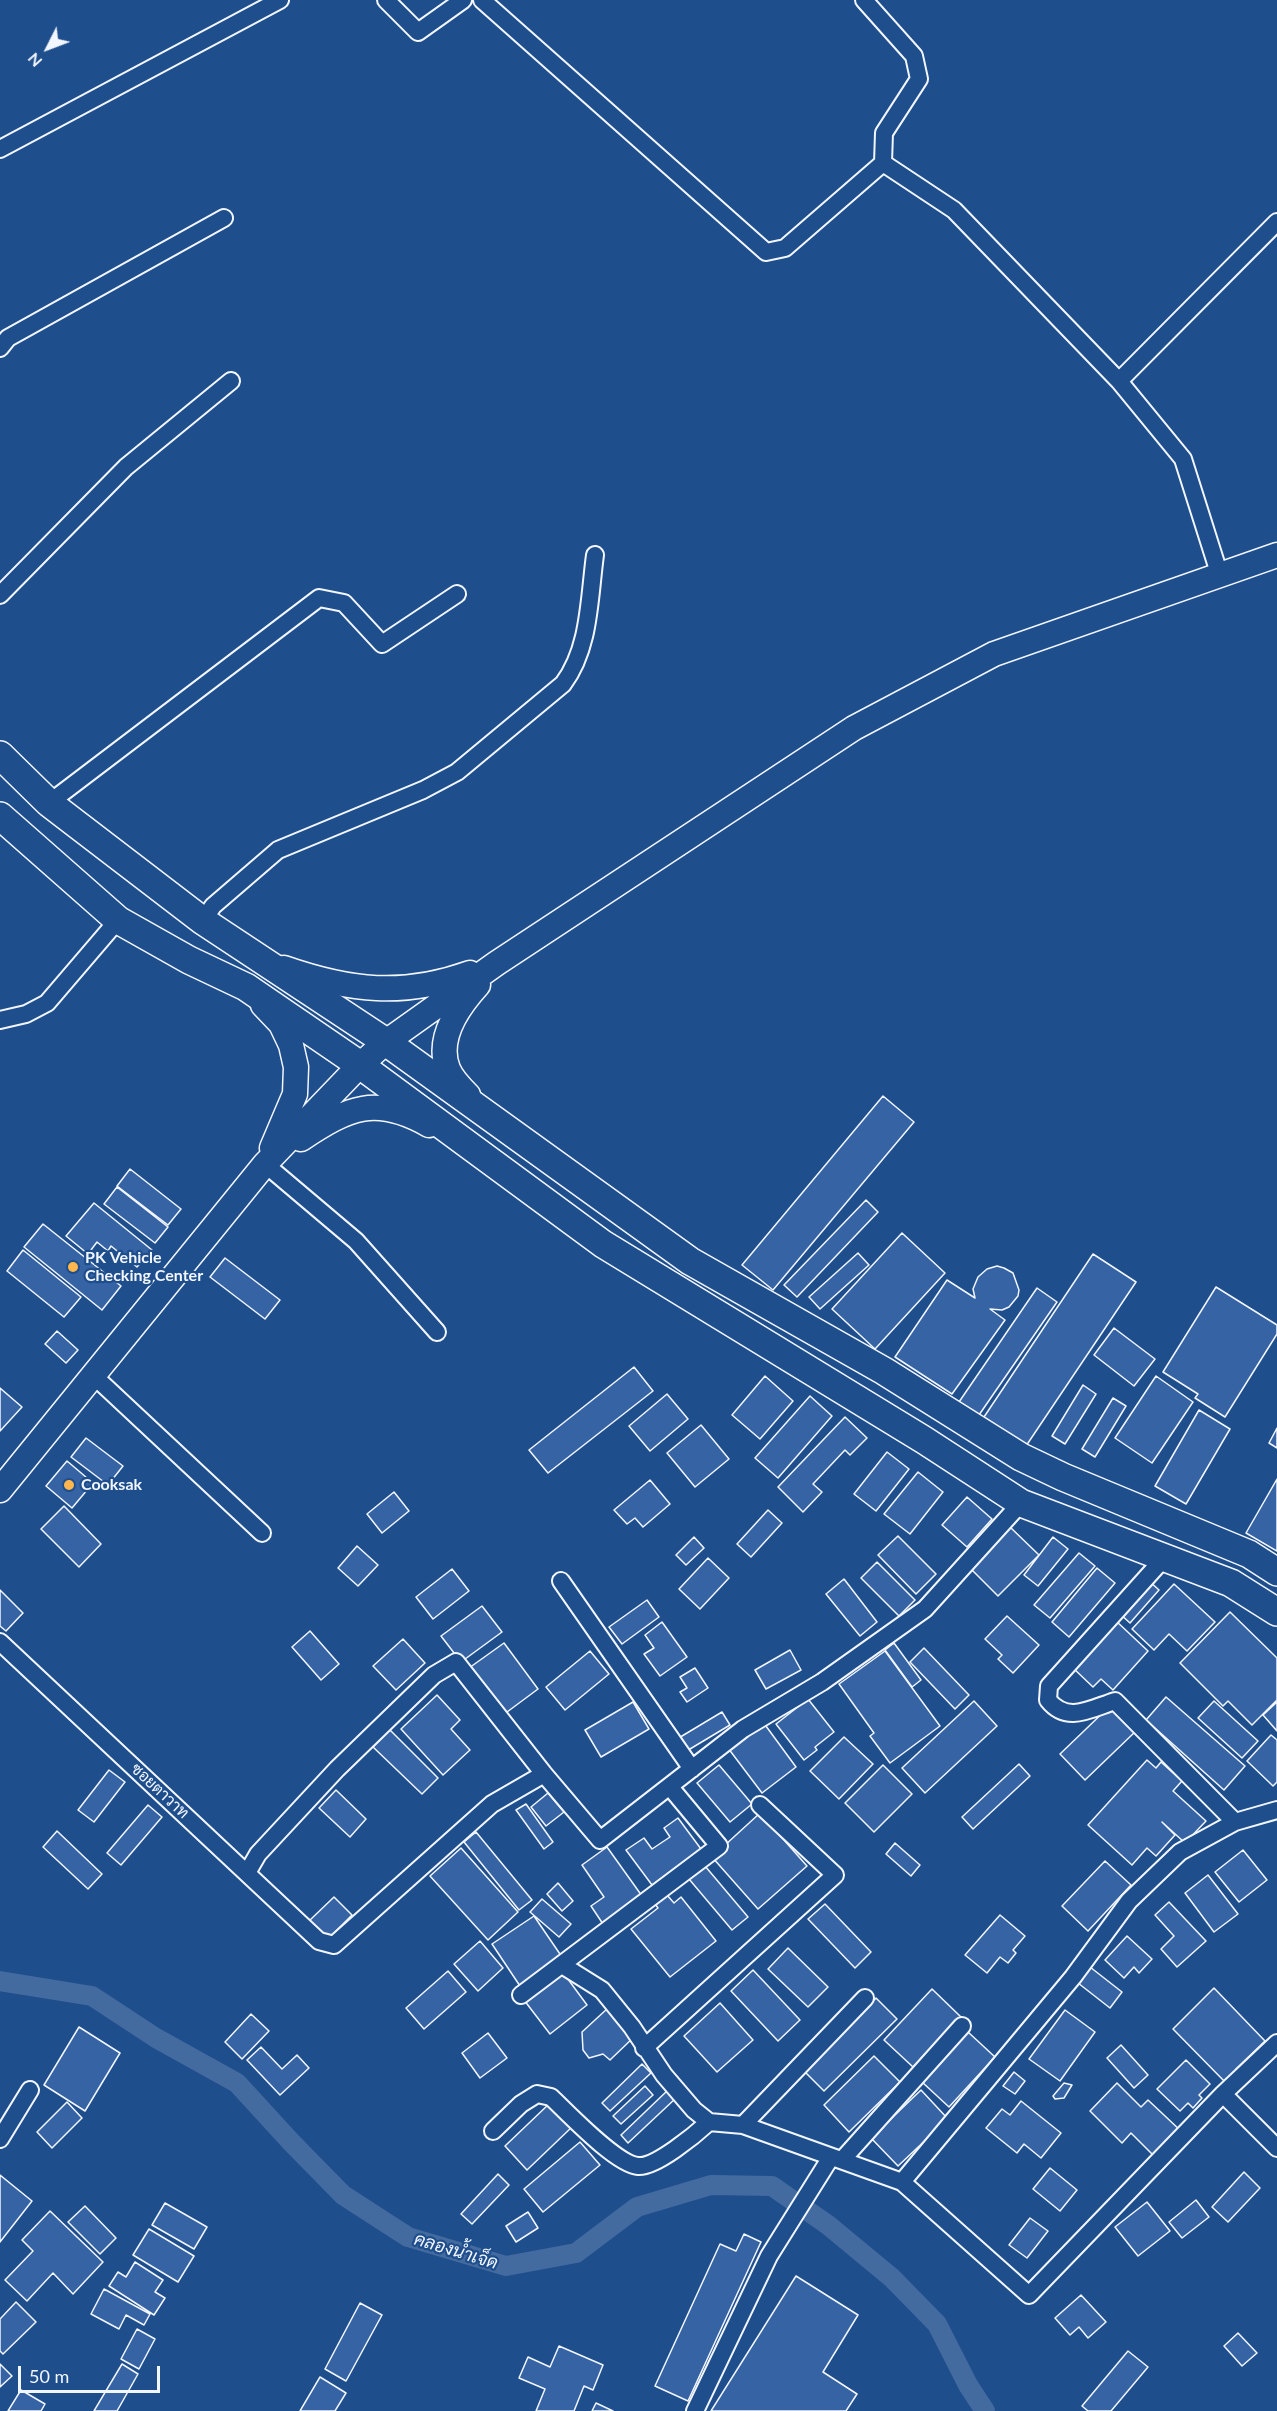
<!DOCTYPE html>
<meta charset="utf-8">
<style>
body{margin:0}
#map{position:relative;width:1277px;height:2411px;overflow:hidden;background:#1f4e8c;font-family:Lato,sans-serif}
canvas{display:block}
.north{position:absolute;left:18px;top:18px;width:60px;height:60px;-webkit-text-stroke:4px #1f4e8c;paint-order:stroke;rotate:228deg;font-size:16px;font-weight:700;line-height:24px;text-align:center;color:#f2f6ff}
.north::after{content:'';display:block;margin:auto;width:21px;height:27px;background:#f2f6ff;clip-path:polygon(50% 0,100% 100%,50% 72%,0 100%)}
.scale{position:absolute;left:18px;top:2366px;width:142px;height:27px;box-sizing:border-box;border:3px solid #f2f6ff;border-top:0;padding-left:8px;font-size:18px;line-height:21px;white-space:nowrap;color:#f2f6ff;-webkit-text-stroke:4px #1f4e8c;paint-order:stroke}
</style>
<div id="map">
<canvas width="1277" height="2411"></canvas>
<div class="north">N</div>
<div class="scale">50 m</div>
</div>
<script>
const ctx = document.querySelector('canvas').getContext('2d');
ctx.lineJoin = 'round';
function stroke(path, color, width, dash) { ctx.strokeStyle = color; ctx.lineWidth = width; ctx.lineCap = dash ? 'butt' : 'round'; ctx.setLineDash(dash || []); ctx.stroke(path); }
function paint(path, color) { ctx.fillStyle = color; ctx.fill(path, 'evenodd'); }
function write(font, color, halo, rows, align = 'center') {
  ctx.font = font + ' Lato,Sarabun,sans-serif'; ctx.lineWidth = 4.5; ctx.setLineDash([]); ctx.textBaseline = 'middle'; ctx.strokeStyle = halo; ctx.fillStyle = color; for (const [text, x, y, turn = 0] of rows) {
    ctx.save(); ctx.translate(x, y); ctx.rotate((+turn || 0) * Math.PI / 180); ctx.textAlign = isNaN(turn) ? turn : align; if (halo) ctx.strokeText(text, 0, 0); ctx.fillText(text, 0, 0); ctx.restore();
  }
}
stroke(new Path2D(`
 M0 1981 92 1996 156 2038 237 2083 291 2142 343 2195 408 2237 506 2266 576 2253 637 2207 711 2185 772 2186 828 2225 892 2278 937 2324 968 2385 985 2411`), '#446ba0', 20);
const building = new Path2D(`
 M883 1096 914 1122 773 1290 742 1265Z
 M130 1169 181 1209 168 1225 117 1186Z
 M117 1187 168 1227 155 1243 104 1204Z
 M866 1200 878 1212 797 1297 784 1285Z
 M94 1203 152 1250 137 1267 111 1246 108 1251 97 1242 88 1254 66 1236Z
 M43 1224 121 1286 102 1310 24 1247Z
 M902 1233 945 1273 875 1349 832 1309Z
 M23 1250 81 1297 64 1317 7 1271Z
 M858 1253 869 1265 820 1309 809 1297Z
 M1093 1254 1136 1282 1026 1446 984 1417Z
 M225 1258 280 1300 265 1319 210 1277Z
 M997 1266 1004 1268 1013 1273 1019 1290 1018 1296 1009 1307 1002 1310 990 1309 1005 1320 952 1394 895 1357 947 1280 975 1298 973 1289 978 1277 987 1269Z
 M1216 1287 1277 1325V1334L1225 1417 1195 1398 1198 1394 1163 1372Z
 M1037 1288 1057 1302 979 1415 959 1402Z
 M1114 1328 1155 1359 1134 1386 1094 1355Z
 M57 1331 78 1350 66 1363 45 1344Z
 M634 1367 653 1391 548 1473 529 1450Z
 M765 1376 793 1401 760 1439 732 1415Z
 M1156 1376 1193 1402 1152 1463 1115 1438Z
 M1083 1385 1096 1394 1065 1444 1052 1436Z
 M0 1388 22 1407 0 1431Z
 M667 1394 688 1419 650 1451 629 1426Z
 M810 1396 832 1416 778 1478 755 1458Z
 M1113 1398 1126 1406 1095 1457 1082 1449Z
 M1199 1410 1230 1429 1186 1504 1155 1486Z
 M845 1417 867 1438 850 1455 845 1450 813 1484 822 1492 803 1512 778 1487Z
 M701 1425 729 1459 695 1487 667 1453Z
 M1277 1428V1448L1269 1443Z
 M86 1438 123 1466 108 1485 71 1457Z
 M887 1452 909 1469 876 1511 854 1494Z
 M67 1461 93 1483 72 1508 46 1486Z
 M918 1472 943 1492 910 1534 884 1514Z
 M1277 1479V1551L1246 1533Z
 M650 1480 670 1504 643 1527 635 1518 627 1524 614 1510Z
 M394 1492 409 1511 382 1533 367 1514Z
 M967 1497 992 1519 967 1547 942 1525Z
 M64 1506 101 1544 79 1567 41 1529Z
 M768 1510 782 1523 751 1557 737 1544Z
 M1010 1527 1039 1555 998 1596 970 1568Z
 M898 1536 936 1574 916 1594 878 1555Z
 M694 1537 704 1548 686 1565 676 1555Z
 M1053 1537 1068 1549 1038 1586 1024 1575Z
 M357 1546 378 1565 358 1586 338 1568Z
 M1079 1553 1095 1566 1050 1618 1034 1605Z
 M708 1558 729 1578 700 1609 679 1589Z
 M877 1562 915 1600 899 1616 861 1578Z
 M1097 1568 1115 1583 1069 1637 1052 1622Z
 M452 1569 469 1591 433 1619 416 1597Z
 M844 1579 877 1622 860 1636 826 1594Z
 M1148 1580 1159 1590 1130 1623 1119 1613Z
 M1174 1584 1215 1622 1187 1651 1169 1634 1154 1650 1132 1629Z
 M0 1590 23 1613 6 1631 0 1626Z
 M647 1600 659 1617 622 1644 609 1627Z
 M482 1606 502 1632 461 1662 441 1636Z
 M1230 1612 1277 1658V1700L1252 1725 1228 1701 1223 1706 1180 1663Z
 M1007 1616 1039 1645 1013 1673 998 1659 1002 1655 985 1639Z
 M1115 1620 1148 1651 1113 1690 1101 1679 1093 1687 1072 1667Z
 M662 1622 687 1657 660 1676 644 1654 654 1648 645 1635Z
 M310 1631 339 1664 321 1680 292 1647Z
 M403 1639 425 1663 396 1690 373 1666Z
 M504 1643 538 1689 503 1715 469 1668Z
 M894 1643 921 1680 912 1687 885 1650Z
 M924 1648 969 1695 955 1709 910 1662Z
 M790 1650 801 1670 766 1689 755 1670Z
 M590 1651 609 1674 565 1710 546 1687Z
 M885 1651 940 1726 890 1763 870 1736 874 1733 839 1684Z
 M695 1668 708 1688 687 1702 680 1692 687 1688 680 1677Z
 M437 1695 460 1720 451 1729 470 1750 443 1775 401 1729Z
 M1166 1697 1245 1766 1224 1790 1146 1720Z
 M808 1699 834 1732 815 1747 817 1750 804 1760 776 1724Z
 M974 1701 997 1726 925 1793 902 1768Z
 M1214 1701 1258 1741 1242 1758 1198 1718Z
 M633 1702 649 1729 601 1757 585 1730Z
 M1277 1702V1731L1263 1715Z
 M1112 1704 1137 1730 1085 1780 1060 1754Z
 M722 1712 730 1725 685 1752 677 1739Z
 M763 1722 796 1767 762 1793 728 1748Z
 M390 1730 438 1778 422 1794 373 1747Z
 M1271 1735 1277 1740V1782L1273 1786 1247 1761Z
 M844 1737 873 1764 839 1799 810 1771Z
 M1147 1760 1156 1768 1161 1762 1182 1781 1173 1791 1206 1821 1185 1843 1162 1822 1175 1835 1156 1856 1147 1848 1132 1865 1088 1825Z
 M1019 1764 1030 1776 973 1829 962 1817Z
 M719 1765 752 1804 730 1822 697 1783Z
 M883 1765 912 1794 874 1832 845 1803Z
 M109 1770 125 1782 94 1822 78 1810Z
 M336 1790 366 1819 350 1837 319 1808Z
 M548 1793 564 1812 546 1826 531 1807Z
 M526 1804 553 1842 544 1849 516 1810Z
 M148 1805 162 1817 121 1865 107 1853Z
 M760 1813 807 1866 758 1909 712 1857Z
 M678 1818 701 1849 652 1885 626 1850 644 1838 652 1849 670 1837 664 1828Z
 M57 1831 102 1874 88 1889 43 1847Z
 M476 1832 532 1900 519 1910 464 1842Z
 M895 1843 920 1865 911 1876 886 1854Z
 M607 1847 642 1896 603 1924 591 1906 604 1897 582 1865Z
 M461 1848 518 1912 488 1940 430 1876Z
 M1243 1850 1267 1880 1239 1902 1215 1872Z
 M1105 1861 1131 1885 1088 1931 1062 1906Z
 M705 1866 748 1917 732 1930 689 1879Z
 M1208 1875 1238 1914 1214 1932 1185 1893Z
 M558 1883 573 1901 562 1911 547 1894Z
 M667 1895 674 1903 681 1897 716 1941 670 1977 631 1929 658 1908 655 1904Z
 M334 1897 352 1915 328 1939 309 1921Z
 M542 1899 571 1924 559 1937 530 1912Z
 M1169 1902 1206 1941 1177 1967 1161 1949 1174 1936 1155 1915Z
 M825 1904 871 1952 855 1968 808 1919Z
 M1000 1915 1025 1936 1013 1950 1016 1953 1008 1963 1000 1957 987 1973 965 1955Z
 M534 1916 562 1957 520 1986 492 1944Z
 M1127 1936 1152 1959 1139 1973 1134 1967 1124 1978 1105 1960Z
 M480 1941 503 1968 478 1991 454 1964Z
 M788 1948 828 1987 808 2007 768 1969Z
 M1090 1967 1122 1992 1110 2008 1078 1983Z
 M753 1970 800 2020 778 2041 731 1991Z
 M448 1971 466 1992 424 2029 406 2008Z
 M562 1971 587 2005 550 2034 524 2000Z
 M1214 1988 1265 2041 1236 2069 1240 2073 1228 2085 1173 2029Z
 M932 1989 961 2017 913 2067 884 2040Z
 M876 1998 897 2019 824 2091 804 2071Z
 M720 2003 753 2040 717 2072 684 2036Z
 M608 2008 635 2036 610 2060 603 2054 589 2058 583 2050 582 2032Z
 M1065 2010 1095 2032 1060 2081 1029 2059Z
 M251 2014 269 2031 242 2059 225 2042Z
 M79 2027 120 2053 85 2111 44 2085Z
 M968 2032 995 2057 949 2107 922 2082Z
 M488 2033 507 2058 480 2078 462 2053Z
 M1121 2045 1148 2075 1134 2088 1107 2058Z
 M261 2047 282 2069 297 2055 309 2068 280 2095 247 2060Z
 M874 2056 900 2082 849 2132 824 2105Z
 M1186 2060 1210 2084 1199 2095 1202 2098 1193 2108 1188 2103 1180 2111 1157 2089Z
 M642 2064 651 2073 610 2111 602 2103Z
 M1014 2072 1025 2081 1015 2094 1003 2086Z
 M1064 2083 1072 2085 1064 2098 1055 2099 1053 2096Z
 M1117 2083 1141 2107 1148 2100 1182 2132 1156 2158 1131 2133 1122 2143 1090 2111Z
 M645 2086 653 2095 621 2124 613 2116Z
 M668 2090 676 2098 628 2143 621 2135Z
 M921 2090 948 2119 898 2166 871 2138Z
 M1021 2101 1061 2133 1041 2158 1024 2144 1017 2153 986 2128 1002 2109 1010 2115Z
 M67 2102 82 2118 52 2148 37 2132Z
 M550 2103 573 2126 527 2170 505 2146Z
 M580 2142 600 2165 543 2212 524 2189Z
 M1050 2168 1077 2190 1060 2211 1033 2189Z
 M1244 2172 1260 2188 1228 2222 1212 2207Z
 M498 2174 509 2185 472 2224 461 2214Z
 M0 2175 32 2201 0 2242Z
 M1196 2200 1209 2217 1182 2238 1169 2222Z
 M1147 2202 1170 2231 1138 2256 1115 2227Z
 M165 2203 207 2227 194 2249 152 2225Z
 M85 2206 116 2238 100 2254 68 2222Z
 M50 2211 103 2262 73 2294 53 2273 27 2301 5 2280 33 2251 22 2240Z
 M528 2212 538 2228 516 2242 506 2226Z
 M1030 2218 1048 2231 1027 2258 1009 2245Z
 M149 2229 194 2256 178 2282 133 2255Z
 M744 2234 761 2242 688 2401 655 2386 720 2244 736 2251Z
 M135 2262 163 2280 155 2292 165 2298 154 2315 109 2286 118 2272 126 2277Z
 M796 2276 858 2315 823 2372 857 2394 846 2411H711Z
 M104 2289 150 2314 144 2325 126 2315 119 2329 91 2314Z
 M1081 2295 1106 2322 1088 2338 1079 2327 1070 2335 1055 2318Z
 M16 2302 36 2322 3 2354 0 2351V2319Z
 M360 2303 382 2315 346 2381 325 2369Z
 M137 2329 155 2339 139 2369 121 2359Z
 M1238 2333 1257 2353 1242 2366 1224 2346Z
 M559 2346 603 2365 593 2390 584 2386 574 2411H536L545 2389 519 2378 528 2357 550 2367Z
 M1128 2351 1148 2367 1111 2411H1088L1082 2406Z
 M0 2364 12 2376 0 2387Z
 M122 2364 138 2374 117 2411H94Z
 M320 2377 346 2393 335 2411H300Z
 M21 2390 45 2404 41 2411H8Z
 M596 2403 613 2411H592Z`);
paint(building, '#3563a3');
stroke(building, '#f2f6ff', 1.5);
const street = new Path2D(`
 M386 0 418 32 463 0
 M482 0 766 252 785 248 883 163 884 133 919 79 914 56 864 0
 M0 149 280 0
 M883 163 954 210 1119 381 1183 459 1220 576
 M0 348 8 338 224 218
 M1119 381 1277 222
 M0 595 126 467 231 381
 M49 803 319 598 344 603 382 644 457 594
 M203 921 213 906 278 850 423 790 457 772 563 684C590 648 589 599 595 555
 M0 1020 26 1014 47 1003 118 920
 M265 1164 356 1241 437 1332
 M94 1376 262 1533
 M1165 1557 1049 1686 1048 1700C1067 1724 1090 1709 1115 1701L1235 1822
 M561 1581 692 1769
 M0 1642 319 1941 334 1945 492 1804 544 1774
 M247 1873 258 1854 337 1769 434 1675 456 1662 544 1774 600 1840 743 1729 822 1682 925 1609 1021 1503
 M562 1965 602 1990 632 2027 664 2075 694 2110 709 2122 743 2125 902 2182 1029 2295 1223 2094 1277 2043
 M521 1995 719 1846 670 1787
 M644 2048 835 1875 760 1805
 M1223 2094 1277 2148
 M743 2125 865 1998
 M493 2131 521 2104 537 2094 551 2097C569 2114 616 2164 638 2166 655 2168 696 2134 709 2122
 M0 2139 30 2090
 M842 2160 962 2026
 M902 2182 1073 1977 1129 1901 1180 1852 1235 1822 1277 1810
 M695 2411 769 2256 831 2157`);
const secondary = new Path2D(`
 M284 968C350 991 403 997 470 973
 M263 1005 281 1024 291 1045 296 1067 295 1094 272 1148
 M468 1095C461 1088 452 1079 448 1069 436 1039 458 1007 478 985
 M301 1139C349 1107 376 1095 429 1125
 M0 1490 265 1164 360 1065 386 1042 497 963 854 728 994 654 1277 555`);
const primary = new Path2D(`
 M0 755 49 803 203 921 386 1042 690 1261 884 1371 1021 1457 1063 1477 1249 1554 1277 1572
 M0 816 118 920 189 960 246 987 360 1065 603 1244 924 1440 1021 1503 1231 1583 1277 1612`);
stroke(street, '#f2f6ff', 20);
stroke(secondary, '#f2f6ff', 27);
stroke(primary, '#f2f6ff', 30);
stroke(street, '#1f4e8c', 16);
stroke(secondary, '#1f4e8c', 24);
stroke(primary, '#1f4e8c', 27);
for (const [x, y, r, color] of [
 [73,1267,6,"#ffb74d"],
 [69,1485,6,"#ffb74d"]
]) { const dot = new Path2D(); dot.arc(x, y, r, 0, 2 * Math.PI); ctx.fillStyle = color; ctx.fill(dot); stroke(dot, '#1f4e8c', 2); }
write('bold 16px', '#f2f6ff', '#1f4e8c', [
 ["PK Vehicle",85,1258],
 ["Checking Center",85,1276],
 ["Cooksak",81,1485]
], 'left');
write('16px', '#f2f6ff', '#1f4e8c', [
 ["ซอยตาวาท",160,1791,43]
]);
write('italic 18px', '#f2f6ff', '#1f4e8c', [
 ["คลองน้ำเจ็ด",456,2251,17]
]);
</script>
